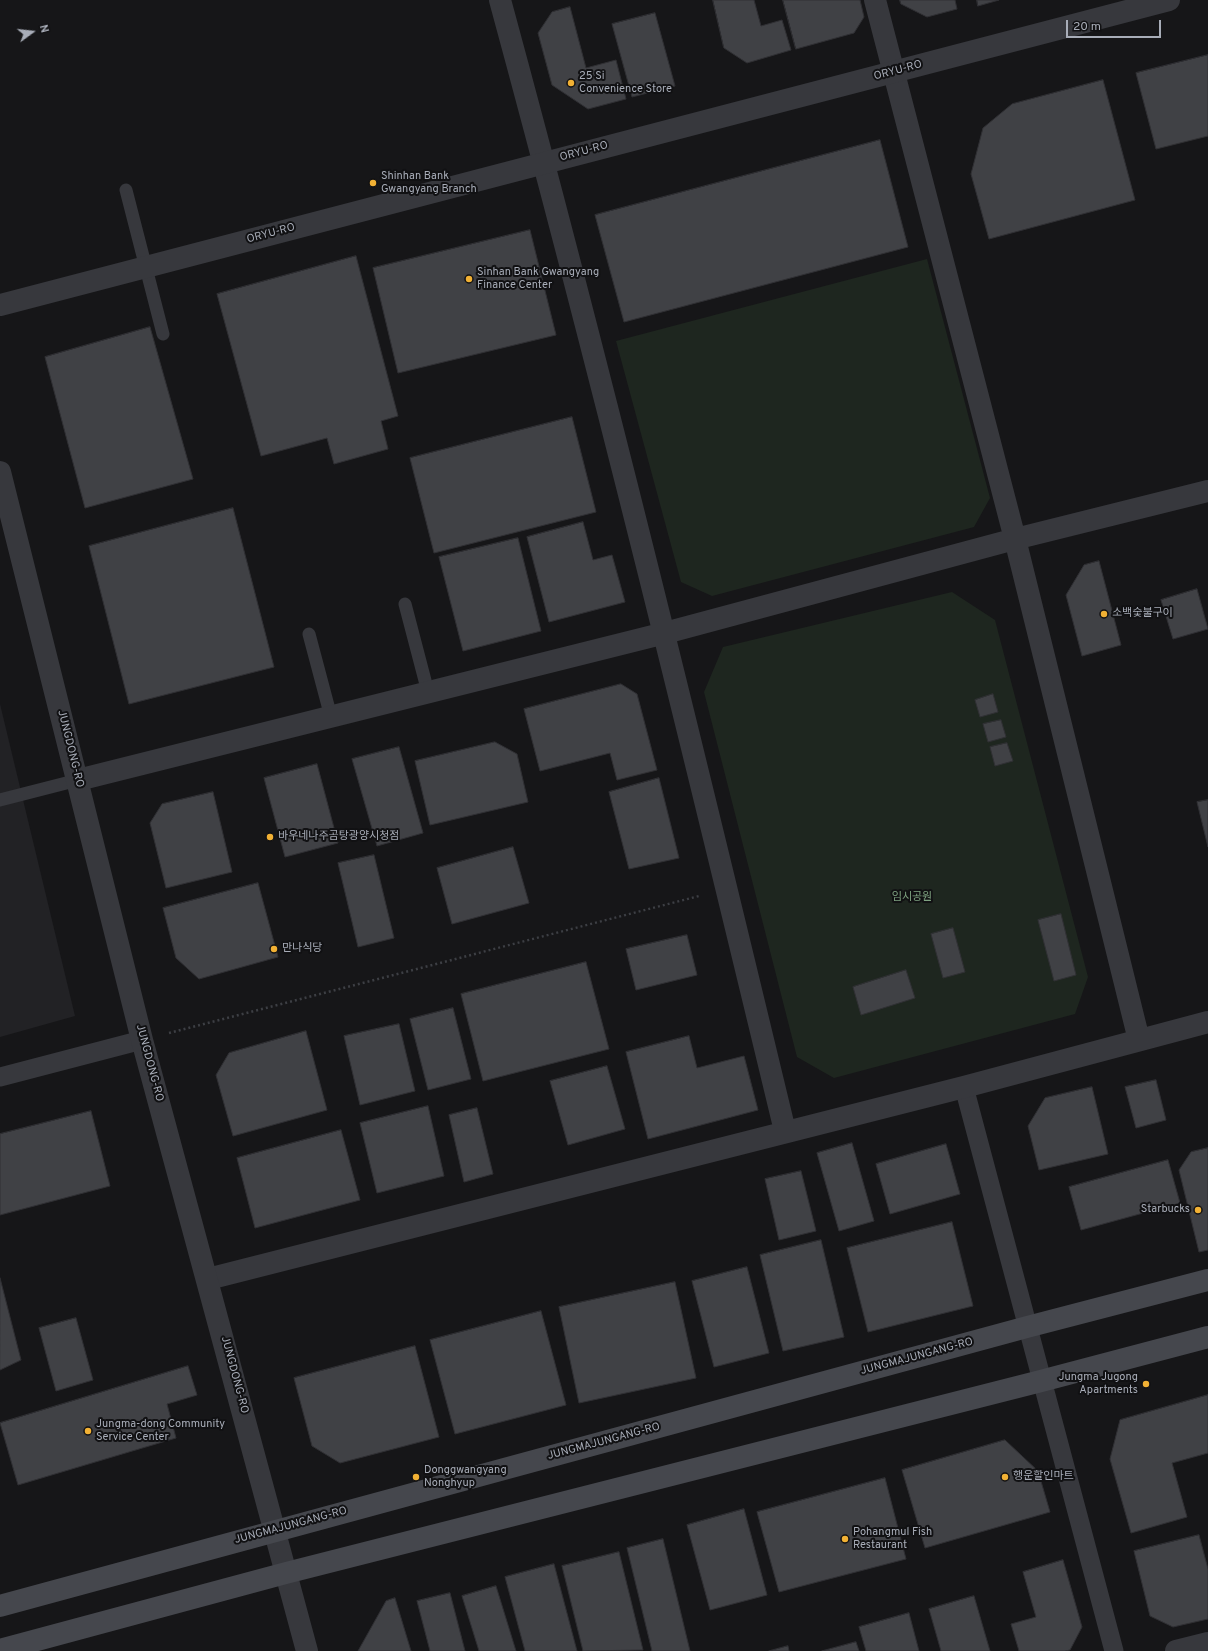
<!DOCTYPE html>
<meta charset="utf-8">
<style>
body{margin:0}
#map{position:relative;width:1208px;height:1651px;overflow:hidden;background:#161618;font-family:Overpass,sans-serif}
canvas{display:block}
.north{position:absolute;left:12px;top:12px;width:40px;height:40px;-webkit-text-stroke:3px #111113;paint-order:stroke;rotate:75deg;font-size:11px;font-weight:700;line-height:16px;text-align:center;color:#a8adb8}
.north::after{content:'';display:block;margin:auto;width:14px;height:18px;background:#a8adb8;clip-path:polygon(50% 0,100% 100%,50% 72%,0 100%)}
.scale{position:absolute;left:1066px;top:20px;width:95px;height:18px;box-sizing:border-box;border:2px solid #a8adb8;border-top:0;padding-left:5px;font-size:12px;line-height:14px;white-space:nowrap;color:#a8adb8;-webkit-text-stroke:3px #111113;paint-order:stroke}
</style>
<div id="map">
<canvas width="1208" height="1651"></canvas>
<div class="north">N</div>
<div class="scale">20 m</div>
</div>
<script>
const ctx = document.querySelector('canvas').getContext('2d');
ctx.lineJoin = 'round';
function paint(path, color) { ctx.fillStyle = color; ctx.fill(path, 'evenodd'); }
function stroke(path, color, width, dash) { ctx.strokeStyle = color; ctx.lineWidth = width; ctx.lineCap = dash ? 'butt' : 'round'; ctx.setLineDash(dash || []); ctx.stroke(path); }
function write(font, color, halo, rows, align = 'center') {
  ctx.font = font + ' Overpass,"Noto Sans KR",sans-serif'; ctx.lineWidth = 4; ctx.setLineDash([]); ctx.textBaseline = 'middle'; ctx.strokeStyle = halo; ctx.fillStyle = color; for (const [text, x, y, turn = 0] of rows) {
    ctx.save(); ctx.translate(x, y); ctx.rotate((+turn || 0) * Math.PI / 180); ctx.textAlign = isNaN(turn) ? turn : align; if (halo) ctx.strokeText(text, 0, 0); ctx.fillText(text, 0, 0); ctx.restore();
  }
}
paint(new Path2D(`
 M0 704 75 1016 0 1037Z`), '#222225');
paint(new Path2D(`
 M927 259 990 498 974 527 712 596 681 582 616 341Z
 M952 592 995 620 1088 977 1075 1014 834 1078 797 1057 704 692 723 647Z`), '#1e261f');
const building = new Path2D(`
 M713 0H754L761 26 782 20 791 50 747 63 724 48Z
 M783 0H860L864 17 854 33 796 49Z
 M900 0H955L957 9 927 17 901 4Z
 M977 0H999L978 6Z
 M570 7 586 68 616 60 626 99 588 109 552 85 538 33 552 12Z
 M655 13 675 86 632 97 612 24Z
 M1208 55V136L1156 149 1136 73Z
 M1103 80 1135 200 989 239 971 174 983 128 1012 104Z
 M880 140 908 247 624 322 595 215Z
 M530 230 556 335 398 373 373 268Z
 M356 256 398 416 381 421 388 449 334 464 327 438 261 456 217 294Z
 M150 327 193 479 85 508 45 357Z
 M572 417 596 512 434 553 410 458Z
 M233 508 274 667 129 704 89 546Z
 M583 522 593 560 612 555 625 602 549 622 527 537Z
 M518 538 541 631 463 651 439 557Z
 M1099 561 1121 645 1082 656 1066 595 1084 565Z
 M1197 589 1208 629 1173 639 1161 600Z
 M621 684 637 694 657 770 617 780 610 753 540 771 524 709Z
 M993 694 998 712 980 717 975 700Z
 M1001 720 1006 737 988 742 983 724Z
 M495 742 517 754 528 802 430 825 415 761Z
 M1007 743 1013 761 995 766 990 747Z
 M399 747 423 833 377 846 352 759Z
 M317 764 338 843 285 857 264 778Z
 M659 778 679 858 629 869 609 792Z
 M213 792 232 872 166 888 150 823 162 804Z
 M1208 800V847L1197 802Z
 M513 847 529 903 452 924 437 868Z
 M374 855 394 938 358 947 338 863Z
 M258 883 278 957 199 979 176 958 163 908Z
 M1061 914 1076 975 1054 981 1038 920Z
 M953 928 965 972 943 978 931 934Z
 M687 935 697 975 636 990 626 949Z
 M586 962 609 1049 483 1081 461 994Z
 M906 970 915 998 861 1015 853 987Z
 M453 1008 471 1079 428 1090 410 1019Z
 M399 1024 415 1091 360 1105 344 1036Z
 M306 1031 327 1110 233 1136 216 1075 229 1053Z
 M689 1036 697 1068 744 1056 758 1110 648 1139 626 1052Z
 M607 1066 625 1129 568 1145 550 1081Z
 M1156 1080 1166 1120 1136 1128 1125 1087Z
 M1092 1087 1108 1154 1039 1170 1028 1126 1045 1098Z
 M428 1106 444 1176 377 1193 360 1123Z
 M477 1108 493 1174 464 1182 449 1115Z
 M91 1111 110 1186 0 1215V1134Z
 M341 1130 360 1200 255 1228 237 1158Z
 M852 1143 874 1221 839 1231 817 1153Z
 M946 1144 960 1194 890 1214 876 1164Z
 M1208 1148V1250L1199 1252 1179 1170 1191 1152Z
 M1168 1160 1180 1203 1081 1230 1069 1187Z
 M801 1171 816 1231 779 1240 765 1179Z
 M952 1222 973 1306 868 1332 847 1248Z
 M821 1240 844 1337 783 1351 760 1255Z
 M747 1267 769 1353 714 1367 692 1281Z
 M0 1278 21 1360 0 1370Z
 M675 1282 696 1378 579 1403 559 1307Z
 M541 1311 566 1405 455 1434 430 1340Z
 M76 1318 93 1380 56 1391 39 1328Z
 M415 1346 439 1437 340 1463 312 1446 294 1378Z
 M188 1366 197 1395 167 1404 176 1438 18 1485 0 1423Z
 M1208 1395V1453L1172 1463 1187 1517 1131 1533 1110 1459 1120 1420Z
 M1005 1440 1038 1471 1050 1512 925 1548 902 1470Z
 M885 1478 906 1559 779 1592 757 1512Z
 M744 1509 767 1595 710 1610 687 1525Z
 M1199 1535 1208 1569V1619L1173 1627 1150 1616 1134 1551Z
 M663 1539 690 1651H652L627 1548Z
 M619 1552 643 1650 583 1651 562 1566Z
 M1063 1560 1082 1627 1070 1650 1065 1651H1019L1011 1624 1036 1617 1023 1572Z
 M554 1564 577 1651H525L505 1577Z
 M496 1586 516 1651H479L462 1596Z
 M450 1593 465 1651H430L417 1601Z
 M974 1596 990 1651H941L929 1609Z
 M395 1598 411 1651H358L386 1601Z
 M909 1613 919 1651H866L859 1627Z
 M856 1642 859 1651H822Z
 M788 1646 789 1651H769Z`);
paint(building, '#404145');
stroke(building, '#303034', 1);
stroke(new Path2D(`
 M169 1033 699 896`), '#3d3f44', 2.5, [2, 3]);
stroke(new Path2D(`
 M126 190 163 334
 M405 604 428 692
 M309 634 331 717
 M0 800 78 780`), '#37383d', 13);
stroke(new Path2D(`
 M0 1077 142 1040
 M964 1087 1114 1651`), '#37383d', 19);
stroke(new Path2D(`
 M500 0C602 375 694 753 785 1131
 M875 0 1015 539 1139 1040
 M78 780 665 633 1015 539 1208 491
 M208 1279 964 1087 1208 1022
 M1176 1651 1208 1643`), '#37383d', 22);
stroke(new Path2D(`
 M0 305 1169 0
 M0 472 142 1040 307 1651`), '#37383d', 22);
stroke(new Path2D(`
 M0 1606 1027 1327 1208 1280
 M0 1650 286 1573 1041 1381 1208 1337`), '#45474d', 22);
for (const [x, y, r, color] of [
 [571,83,4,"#f2b134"],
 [373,183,4,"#f2b134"],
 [469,279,4,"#f2b134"],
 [1104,614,4,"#f2b134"],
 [270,837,4,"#f2b134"],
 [274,949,4,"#f2b134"],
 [1198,1210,4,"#f2b134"],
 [1146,1384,4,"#f2b134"],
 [88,1431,4,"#f2b134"],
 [416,1477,4,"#f2b134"],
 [1005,1477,4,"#f2b134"],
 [845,1539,4,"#f2b134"]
]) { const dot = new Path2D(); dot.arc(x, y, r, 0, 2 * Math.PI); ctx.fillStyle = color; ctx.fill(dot); stroke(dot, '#111113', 1.5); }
write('11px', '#a8adb8', '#111113', [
 ["ORYU-RO",898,71,-15],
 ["ORYU-RO",584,152,-15],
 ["ORYU-RO",271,234,-15],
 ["JUNGDONG-RO",70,749,76],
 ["JUNGDONG-RO",149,1063,75],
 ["JUNGMAJUNGANG-RO",917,1357,-15],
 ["JUNGDONG-RO",234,1375,75],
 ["JUNGMAJUNGANG-RO",604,1442,-15],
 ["JUNGMAJUNGANG-RO",291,1526,-15]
]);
write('11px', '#a8adb8', '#111113', [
 ["25 Si",579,77],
 ["Convenience Store",579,90],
 ["Shinhan Bank",381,177],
 ["Gwangyang Branch",381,190],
 ["Sinhan Bank Gwangyang",477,273],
 ["Finance Center",477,286],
 ["소백숯불구이",1112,614],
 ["바우네나주곰탕광양시청점",278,837],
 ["만나식당",282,949],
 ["Starbucks",1190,1210,"right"],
 ["Jungma Jugong",1138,1378,"right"],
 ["Apartments",1138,1391,"right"],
 ["Jungma-dong Community",96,1425],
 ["Service Center",96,1438],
 ["Donggwangyang",424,1471],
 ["Nonghyup",424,1484],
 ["행운할인마트",1013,1477],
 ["Pohangmul Fish",853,1533],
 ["Restaurant",853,1546]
], 'left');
write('11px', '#7fa381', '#111113', [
 ["임시공원",912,898]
]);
</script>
